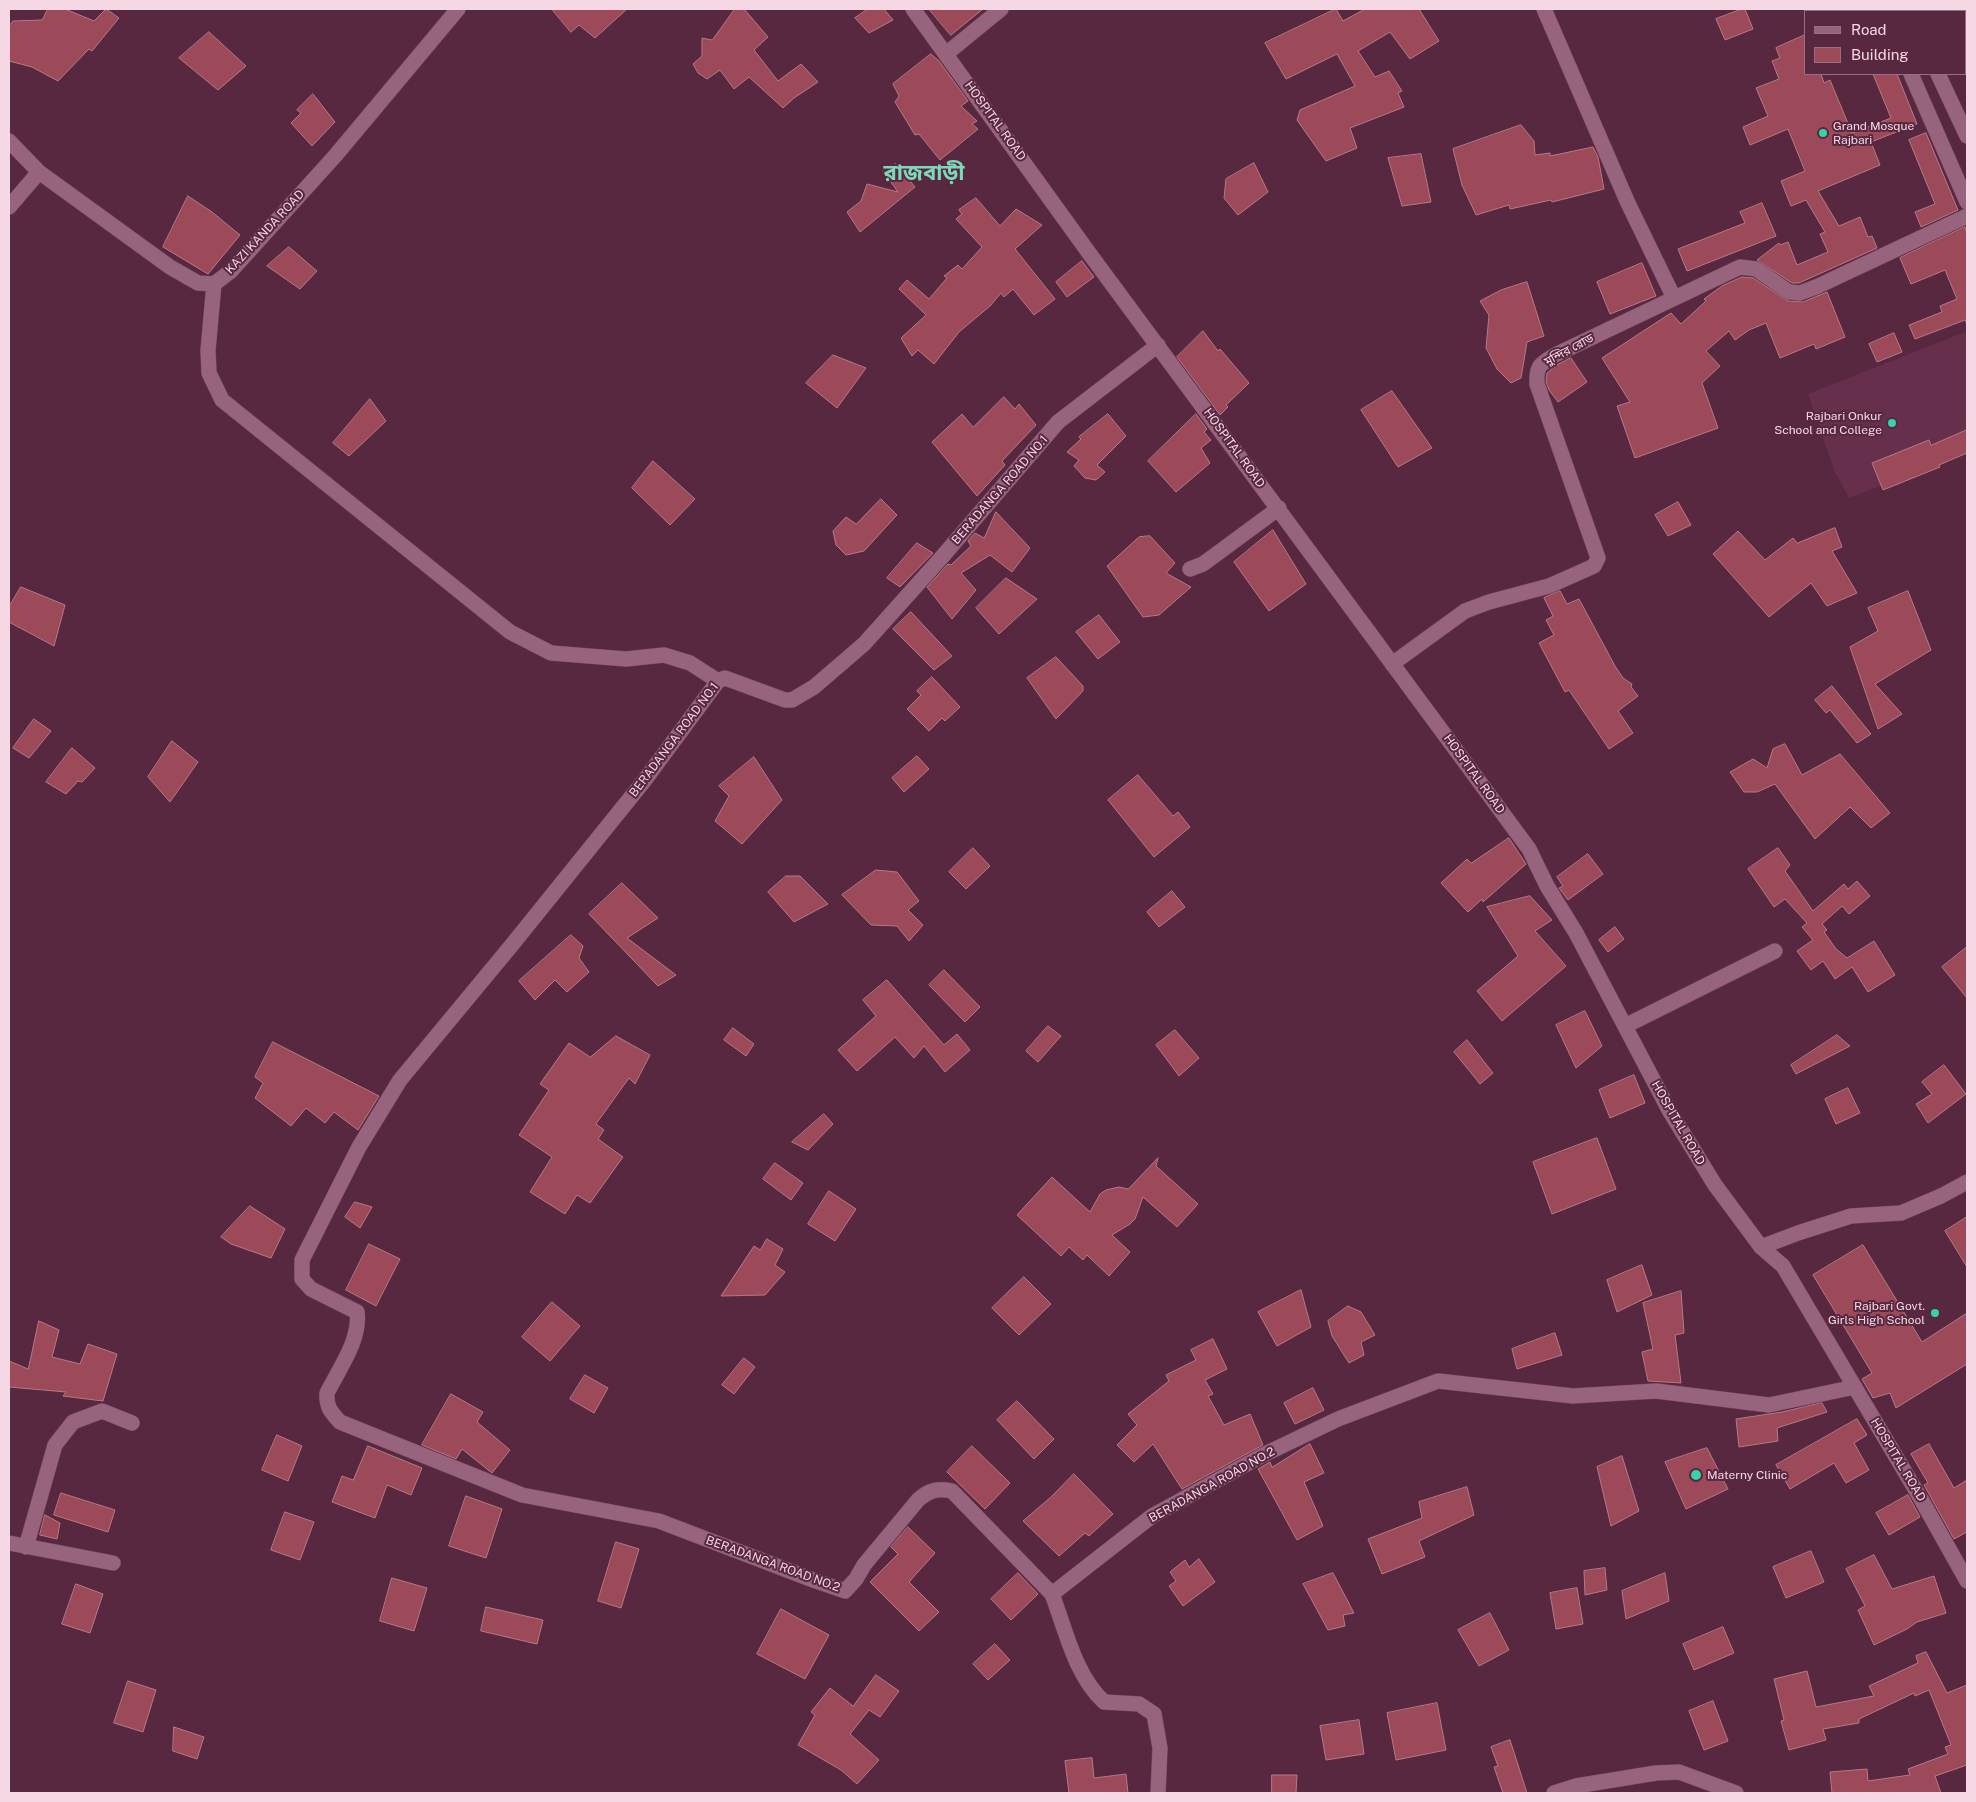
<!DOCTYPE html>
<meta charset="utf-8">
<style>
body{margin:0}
#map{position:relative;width:1976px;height:1802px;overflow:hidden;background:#572840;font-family:"Public Sans",sans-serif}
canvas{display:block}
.frame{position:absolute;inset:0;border:10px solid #f6d7e4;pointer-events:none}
.legend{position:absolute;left:1804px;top:10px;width:162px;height:65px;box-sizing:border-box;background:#572840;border:1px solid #976e82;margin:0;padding:6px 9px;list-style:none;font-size:15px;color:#f6d7e4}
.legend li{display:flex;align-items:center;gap:10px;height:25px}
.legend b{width:25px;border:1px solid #976e82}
</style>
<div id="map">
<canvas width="1976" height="1802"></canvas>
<div class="frame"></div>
<ul class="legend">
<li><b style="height:6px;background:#98637c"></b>Road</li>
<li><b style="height:14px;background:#9c4959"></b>Building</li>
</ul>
</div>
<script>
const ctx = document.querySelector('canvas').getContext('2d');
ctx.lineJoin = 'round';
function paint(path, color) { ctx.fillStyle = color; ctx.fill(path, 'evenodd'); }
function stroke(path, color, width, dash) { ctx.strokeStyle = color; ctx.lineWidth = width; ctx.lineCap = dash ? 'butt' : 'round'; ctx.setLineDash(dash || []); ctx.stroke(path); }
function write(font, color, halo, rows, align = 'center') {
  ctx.font = font + ' "Public Sans","Noto Sans Bengali",sans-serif'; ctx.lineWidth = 4; ctx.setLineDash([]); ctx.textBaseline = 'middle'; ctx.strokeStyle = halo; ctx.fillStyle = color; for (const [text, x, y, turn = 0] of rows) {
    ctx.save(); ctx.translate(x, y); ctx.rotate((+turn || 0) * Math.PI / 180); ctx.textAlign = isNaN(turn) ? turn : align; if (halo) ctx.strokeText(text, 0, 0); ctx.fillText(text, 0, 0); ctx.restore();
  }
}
paint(new Path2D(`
 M1967 331V452L1849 498 1834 470 1808 394Z`), '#662f4b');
const building = new Path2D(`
 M48 9H65L94 21 106 9 119 18 92 51 89 49 58 81 32 67 9 61V26L13 21 42 20Z
 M552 9H627L595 38 579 25 571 32Z
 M735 9H744L768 37 754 50 778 81 801 64 818 82 794 98 783 108 749 77 734 89 720 70 707 79 698 73 693 64 702 56V38L712 40Z
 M868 9H884L893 20 869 33 855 18Z
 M929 9H983L951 35Z
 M1336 9 1343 21 1365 9H1419L1439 41 1410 59 1390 32 1358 51 1375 77 1389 71 1402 91 1398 93 1404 107 1350 128 1357 148 1326 161 1297 120 1300 110 1355 86 1337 54 1286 79 1265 43Z
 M1742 9H1745L1753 29 1725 40 1716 19Z
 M209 32 246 66 218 90 179 58Z
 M1805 35V74H1821L1824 83 1830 80 1852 133 1891 118 1873 74H1897L1917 124 1871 142 1880 165 1818 191 1839 226 1860 217 1868 237 1872 236 1877 248 1799 283H1792L1757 260 1779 243 1780 245 1788 242 1797 265 1828 252 1820 234 1825 232 1806 200 1791 206 1781 181 1805 171 1788 129 1750 145 1743 127 1768 116 1756 88 1779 79 1772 61 1780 58 1776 48Z
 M931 54 939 61 968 101 961 106 977 121 972 124 978 129 940 160 919 134 915 135 895 102 899 96 893 84Z
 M313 94 335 122 312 146 291 123 301 113 297 110Z
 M1521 125 1534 141 1535 155 1550 153V156L1593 147 1598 157 1604 189 1552 202 1551 200 1510 209 1509 205 1476 215 1462 185 1453 149Z
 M1926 133 1958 210 1921 227 1915 212 1935 204 1909 140Z
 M1421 154 1431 202 1402 206 1388 158Z
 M1254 163 1268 192 1238 215 1224 198 1226 179Z
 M896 164 915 187 860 232 847 212 861 201 867 184 898 192 883 171Z
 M188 196 212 212 240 235 208 274 163 247Z
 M976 198 1000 226 1016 209 1042 225 1015 249 1055 299 1034 315 1013 289 1004 297 1001 293 990 306 959 332 934 364 918 350 912 356 901 338 926 315 899 289 907 280 929 299 947 278 944 276 958 265 962 269 982 247 956 219 962 214 959 210Z
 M1762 203 1776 236 1687 271 1678 249 1745 223 1740 212Z
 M1965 227 1967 234V324L1965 320 1915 339 1909 325 1942 312 1940 306 1957 299 1945 270 1911 284 1900 258Z
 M289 247 317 271 300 289 267 266Z
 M1082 261 1094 277 1067 297 1056 282Z
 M1642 263 1656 296 1610 314 1597 282Z
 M1742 277 1753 278 1788 301 1803 302 1827 292 1845 337 1816 349 1814 344 1780 358 1766 323 1749 330 1735 340 1729 331 1706 351 1720 366 1702 383 1718 428 1635 458 1617 406 1630 402 1602 358 1671 313 1681 324 1706 301 1704 299 1722 286Z
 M1527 282 1544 336 1527 342 1521 378 1511 383 1497 369 1486 348 1489 315 1480 301 1501 290Z
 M1203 331 1218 351 1220 349 1249 383 1226 405 1228 407 1220 415 1177 357Z
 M1894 333 1902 352 1877 362 1869 344Z
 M833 355 866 368 837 408 806 383Z
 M1571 358 1587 382 1558 402 1549 390 1546 382 1547 373 1555 366Z
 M1392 391 1432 448 1398 467 1361 410Z
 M1004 397 1015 409 1019 404 1036 425 1002 461 1005 465 977 496 932 442 962 414 973 427Z
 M370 399 386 421 349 456 333 443Z
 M1108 414 1126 436 1097 465 1105 472 1096 480 1085 478 1074 466 1079 460 1067 452 1081 439 1079 437Z
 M1196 414 1207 429 1204 432 1211 440 1201 448 1210 463 1176 492 1148 461Z
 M1967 430V453L1939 465 1940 467 1883 490 1872 463 1929 440 1931 445Z
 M653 461 695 499 670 525 632 488Z
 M881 499 897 515 864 551 846 555 836 545 833 531 846 517 856 524Z
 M1678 502 1691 525 1668 536 1655 515Z
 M996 512 1030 548 1012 572 990 555 961 573 976 590 952 619 927 587 948 564 951 565 971 546 968 541 975 533 984 538Z
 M1835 528 1842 547 1832 551 1857 593 1827 606 1811 583 1769 617 1713 554 1738 531 1765 560 1793 538 1797 543Z
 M1273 530 1306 584 1269 611 1234 562Z
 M1150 536 1175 563 1166 573 1191 587 1159 615 1143 617 1107 566 1139 537Z
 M917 543 933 553 900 587 887 578Z
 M1006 578 1037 599 999 634 976 608Z
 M21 587 65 605 54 646 9 622V607Z
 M1560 591 1567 604 1579 599 1615 666 1623 678 1632 684 1631 687 1638 696 1618 711 1633 733 1609 749 1569 690 1565 692 1539 643 1554 635 1546 620 1553 616 1544 598Z
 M1908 591 1931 650 1875 684 1902 714 1878 729 1850 647 1878 631 1868 608Z
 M911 612 952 656 934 670 893 629Z
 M1099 615 1120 642 1098 659 1076 632Z
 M1056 657 1083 686V691L1056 719 1027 678Z
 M932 677 960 707 945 721 942 718 929 731 907 709 921 695 917 691Z
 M1832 686 1871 734 1857 743 1830 710 1826 713 1815 700Z
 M34 719 51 731 29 758 13 748Z
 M172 741 198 762 170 802 148 777Z
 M1785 744 1802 775 1840 754 1890 813 1871 828 1850 807 1815 839 1775 784 1757 792H1744L1730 772 1753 759 1767 768 1773 749Z
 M72 748 95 768 82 782 78 781 66 794 46 782Z
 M917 756 929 769 904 792 892 778Z
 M754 757 782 800 742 844 715 821 729 796 719 786Z
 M1138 775 1173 816 1178 812 1190 827 1154 857 1108 800Z
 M1509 838 1526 864 1483 902 1482 899 1468 912 1441 883 1467 859 1471 863Z
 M973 848 990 866 966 889 949 872Z
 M1778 848 1790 865 1785 871 1813 911 1844 884 1848 889 1857 881 1870 896 1849 914 1842 906 1822 924 1827 930 1824 932 1836 949 1847 958 1874 941 1895 975 1868 992 1852 967 1835 979 1823 961 1811 970 1797 951 1813 940 1802 927 1807 923 1785 899 1774 907 1748 869Z
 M1588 854 1603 874 1568 900 1559 888 1563 886 1557 877Z
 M876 870 897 872 919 901 908 910 923 925 909 941 897 926 871 925 842 895Z
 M786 876H800L828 904 794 922 768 892Z
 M622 883 658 918 627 938 676 975 658 986 589 914Z
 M1172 891 1185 907 1159 927 1147 912Z
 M1530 896 1552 920 1535 931 1566 966 1502 1021 1477 991 1518 956 1487 907Z
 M1615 927 1624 939 1608 952 1599 940Z
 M571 935 583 946 579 958 589 972 567 992 555 980 535 1000 519 981Z
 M1967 947V998L1942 967Z
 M944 970 980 1007 965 1022 929 985Z
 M887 980 944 1045 957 1034 970 1050 945 1072 924 1046 914 1058 895 1037 857 1071 838 1050 876 1016 863 1000Z
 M1585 1011 1602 1046 1576 1068 1556 1025Z
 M1048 1026 1061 1036 1038 1062 1026 1051Z
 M733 1028 754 1044 746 1056 724 1040Z
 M1175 1030 1199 1058 1179 1076 1156 1045Z
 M1837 1035 1850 1046 1796 1074 1791 1065Z
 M616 1036 650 1055 635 1084 629 1078 596 1124 604 1130 598 1139 623 1157 590 1203 577 1195 565 1214 530 1192 552 1157 519 1135 549 1090 540 1084 569 1043 590 1057Z
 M1467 1040 1493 1073 1480 1084 1454 1052Z
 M273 1042 379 1096 358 1130 334 1112 325 1123 306 1108 291 1126 255 1098 263 1083 255 1077Z
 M1944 1065 1966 1094 1928 1123 1916 1104 1932 1094 1922 1082Z
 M1634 1075 1645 1103 1610 1118 1599 1090Z
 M1848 1088 1860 1113 1836 1124 1825 1099Z
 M824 1114 833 1124 808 1150 792 1142Z
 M1597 1138 1616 1189 1552 1214 1533 1162Z
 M1158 1158 1156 1166 1198 1204 1177 1227 1143 1197 1135 1219 1130 1224 1112 1235 1130 1252 1109 1276 1087 1255 1083 1260 1069 1247 1061 1256 1017 1215 1052 1177 1090 1212 1100 1194 1106 1190 1119 1187 1128 1189Z
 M775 1163 803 1183 791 1200 763 1179Z
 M829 1191 856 1209 835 1241 808 1224Z
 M355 1202 372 1207 360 1228 345 1217Z
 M250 1206 285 1229 271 1258 231 1244 221 1237Z
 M1967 1217V1267L1945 1231Z
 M767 1239 783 1249 775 1265 785 1272 765 1295 721 1296 754 1246 760 1250Z
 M369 1244 400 1259 376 1306 346 1290Z
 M1863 1245 1922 1342 1967 1313V1364L1896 1408 1890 1393 1873 1398 1862 1379 1872 1373 1813 1275Z
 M1642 1265 1652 1295 1617 1312 1607 1280Z
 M1024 1277 1051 1304 1019 1335 992 1308Z
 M1301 1290 1311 1327 1277 1346 1258 1312Z
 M1681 1291 1684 1333 1675 1335 1681 1383 1648 1381 1642 1352 1653 1349 1643 1303Z
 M552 1302 580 1326 550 1361 522 1337Z
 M1348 1306 1361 1312 1375 1335 1361 1342 1364 1355 1349 1363 1332 1336 1328 1321Z
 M39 1321 59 1330 52 1357 80 1364 88 1344 117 1354 103 1401 63 1396 66 1392 9 1387V1361L28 1369Z
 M1555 1333 1562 1355 1517 1369 1512 1349Z
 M1213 1339 1227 1369 1205 1380 1213 1394 1208 1396 1224 1425 1250 1414 1263 1445 1182 1489 1153 1444 1134 1462 1117 1445 1137 1425 1128 1414 1169 1381 1166 1375 1196 1360 1191 1350Z
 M744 1358 755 1367 734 1394 722 1385Z
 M585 1375 608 1388 594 1413 570 1399Z
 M1313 1388 1324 1410 1295 1424 1284 1403Z
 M451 1394 483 1412 477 1422 510 1450 492 1473 462 1449 456 1459 422 1445Z
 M1017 1401 1054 1439 1034 1459 997 1420Z
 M1822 1403 1827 1412 1777 1428 1778 1441 1739 1447 1736 1419 1782 1412Z
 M1857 1419 1867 1435 1854 1443 1869 1470 1846 1483 1834 1463 1790 1489 1776 1465Z
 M277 1435 302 1446 288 1481 262 1470Z
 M1310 1444 1324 1473 1304 1482 1323 1526 1297 1540 1258 1469 1270 1462 1272 1467Z
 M1929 1444 1954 1488 1967 1480V1532L1954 1539 1924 1485 1928 1483 1911 1454Z
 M368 1446 422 1468 411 1495 387 1485 375 1518 332 1502 342 1476 353 1480Z
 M972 1446 1010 1483 985 1509 947 1472Z
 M1707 1448 1728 1489 1686 1509 1665 1462Z
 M1622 1456 1639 1511 1611 1526 1597 1467Z
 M1074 1474 1113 1514 1089 1536 1085 1533 1059 1556 1023 1521 1051 1497Z
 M1467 1487 1474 1515 1419 1541 1425 1557 1382 1574 1368 1539 1422 1518 1419 1502Z
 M61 1493 115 1510 108 1532 54 1515Z
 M1908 1495 1920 1517 1889 1535 1876 1513Z
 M466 1496 502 1509 486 1558 449 1546Z
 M285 1512 314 1522 300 1560 271 1550Z
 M45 1515 60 1523 57 1539 40 1535Z
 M908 1527 935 1553 909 1582 939 1612 919 1631 870 1582 898 1554 891 1547Z
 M616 1542 639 1549 621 1608 598 1601Z
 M1811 1551 1824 1582 1786 1598 1773 1567Z
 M1874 1555 1892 1589 1934 1576 1946 1613 1917 1622 1907 1629 1874 1645 1858 1610 1865 1606 1846 1569Z
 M1199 1559 1215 1582 1183 1606 1169 1586 1176 1581 1170 1572 1185 1560 1189 1567Z
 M1605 1568 1607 1590 1585 1595 1584 1571Z
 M1018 1573 1038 1594 1011 1620 991 1599Z
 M1333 1573 1354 1613 1343 1615 1345 1626 1328 1630 1303 1584Z
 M1665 1573 1669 1601 1626 1619 1622 1591Z
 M392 1578 427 1588 414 1631 380 1621Z
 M76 1584 103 1594 90 1633 62 1624Z
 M1577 1588 1583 1624 1556 1629 1550 1593Z
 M486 1607 543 1620 537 1644 481 1631Z
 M781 1609 829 1635 805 1679 757 1654Z
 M1490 1613 1509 1650 1479 1666 1458 1630Z
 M1723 1627 1734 1653 1694 1670 1683 1644Z
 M995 1644 1010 1660 988 1680 973 1664Z
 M1926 1652 1947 1693 1967 1685V1765L1935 1776 1941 1793H1832L1830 1772 1867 1769 1868 1781 1910 1775 1908 1769 1948 1754 1945 1747 1951 1745 1929 1690 1915 1696 1914 1693 1859 1719V1723L1823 1729 1826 1740 1789 1750 1781 1721 1784 1720 1774 1679 1807 1671 1816 1707 1874 1696 1869 1686 1918 1663 1916 1656Z
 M876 1675 899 1691 880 1717 869 1710 850 1734 879 1760 857 1784 841 1770 798 1745 815 1715 811 1712 830 1688 853 1706Z
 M128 1681 156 1690 143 1732 114 1723Z
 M1713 1701 1728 1741 1704 1750 1689 1711Z
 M1437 1703 1446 1750 1396 1760 1387 1713Z
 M1359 1720 1364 1754 1326 1760 1320 1726Z
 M174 1727 204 1737 197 1759 173 1751Z
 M1510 1740 1527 1793H1503L1494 1767 1498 1766 1491 1747Z
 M1092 1758 1094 1778 1126 1774 1128 1793H1069L1065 1761Z
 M1272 1775H1297L1296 1793H1272Z`);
paint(building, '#9c4959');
stroke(building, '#b77a84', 1);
const minor = new Path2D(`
 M913 9 1089 253 1529 849 1547 886 1576 933 1669 1110 1715 1185 1761 1247 1783 1266 1921 1499 1967 1581
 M1544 9 1627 201 1674 298
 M1882 9 1883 11
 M1908 9 1909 11
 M946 54 1001 9
 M1911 74 1967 202
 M1938 74 1967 136
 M9 141 39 172 170 267 198 283 214 284 231 271 335 156 458 9
 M9 207 39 172
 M214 284 208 350 209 373 222 400 510 632 551 653 626 659 664 655 690 663 718 681
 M1158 345 1058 422 942 557 864 644 814 687 792 700H785L725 678 718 681 644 781 511 946 400 1080 359 1147 302 1260V1279L311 1289 357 1312C361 1339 339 1369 327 1393 326 1407 331 1412 340 1422L522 1495 659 1521 813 1580 845 1591 856 1579 864 1565 918 1500C929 1490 938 1488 952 1491L1052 1594 1152 1516 1263 1455 1338 1419 1438 1381 1573 1396 1656 1391 1769 1405 1855 1387
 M1190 569 1203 564 1279 508
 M1392 664 1465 611 1489 602 1549 586 1594 566 1598 558 1537 384C1536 366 1540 364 1555 355L1740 267 1756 269 1789 292 1800 293 1816 287 1967 216
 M1625 1026 1775 951
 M1761 1247 1798 1233 1851 1216 1901 1213 1941 1196 1967 1182
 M9 1543 113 1563
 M26 1547 55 1445 73 1422 102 1411 132 1423
 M1052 1594C1066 1631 1075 1675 1104 1702L1139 1704 1154 1714 1160 1748 1158 1793
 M1554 1793 1576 1786 1656 1773 1679 1772 1736 1793`);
stroke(minor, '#6f465c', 16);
stroke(minor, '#98637c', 15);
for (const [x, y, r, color] of [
 [1823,133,5,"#33d4a8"],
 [1892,423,5,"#33d4a8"],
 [1935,1313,5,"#33d4a8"],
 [1696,1475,6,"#33d4a8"]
]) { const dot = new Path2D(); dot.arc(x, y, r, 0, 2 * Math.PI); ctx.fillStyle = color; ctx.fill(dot); stroke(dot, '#572840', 2); }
write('12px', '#f6d7e4', '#572840', [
 ["HOSPITAL ROAD",995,121,54],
 ["KAZI KANDA ROAD",265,232,-47],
 ["মুন্দির রোড",1569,350,-28],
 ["HOSPITAL ROAD",1234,448,54],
 ["BERADANGA ROAD NO.1",1000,490,-49],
 ["BERADANGA ROAD NO.1",674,740,-53],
 ["HOSPITAL ROAD",1474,774,54],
 ["HOSPITAL ROAD",1678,1123,60],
 ["HOSPITAL ROAD",1898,1460,59],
 ["BERADANGA ROAD NO.2",1212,1485,-29],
 ["BERADANGA ROAD NO.2",773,1564,20]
]);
write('12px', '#f6d7e4', '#572840', [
 ["Grand Mosque",1833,126],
 ["Rajbari",1833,140],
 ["Rajbari Onkur",1882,416,"right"],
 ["School and College",1882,430,"right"],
 ["Rajbari Govt.",1925,1306,"right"],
 ["Girls High School",1925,1320,"right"],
 ["Materny Clinic",1707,1475]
], 'left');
write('bold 22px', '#7cd8b9', '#572840', [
 ["রাজবাড়ী",924,173]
]);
</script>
